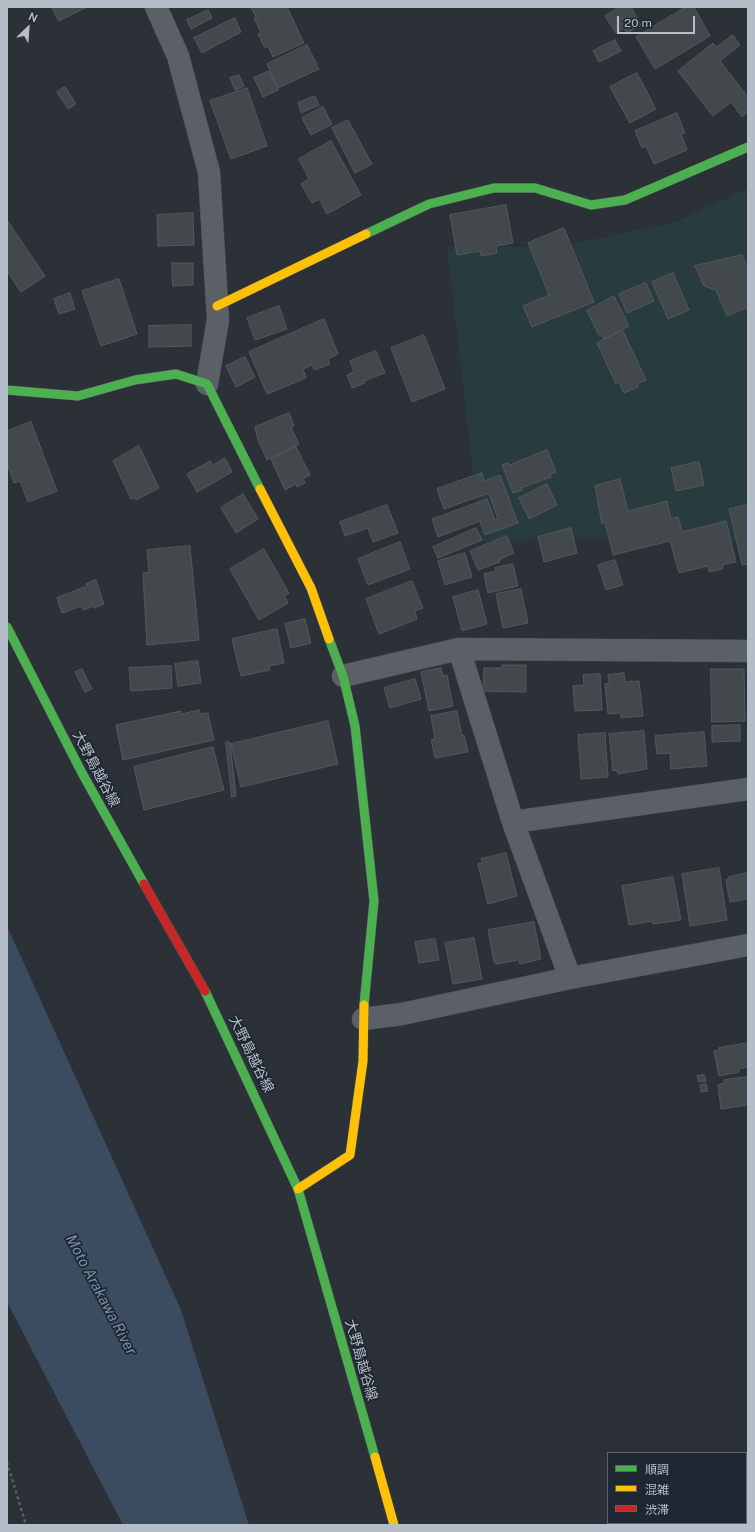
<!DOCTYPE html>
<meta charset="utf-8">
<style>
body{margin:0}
#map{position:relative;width:755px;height:1532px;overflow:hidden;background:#2b3137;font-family:"Public Sans","Noto Sans JP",sans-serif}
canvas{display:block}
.frame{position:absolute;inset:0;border:8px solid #b5bdc8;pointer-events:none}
.legend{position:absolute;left:607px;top:1452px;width:140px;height:72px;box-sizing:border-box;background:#1f2732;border:1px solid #5b636e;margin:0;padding:5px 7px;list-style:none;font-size:12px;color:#b5bdc8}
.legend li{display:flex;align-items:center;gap:8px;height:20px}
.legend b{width:20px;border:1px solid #5b636e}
.north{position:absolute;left:8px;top:8px;width:40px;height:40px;-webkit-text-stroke:3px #1f2732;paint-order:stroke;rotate:25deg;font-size:11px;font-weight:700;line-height:16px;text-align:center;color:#b5bdc8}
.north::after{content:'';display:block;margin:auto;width:14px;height:18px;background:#b5bdc8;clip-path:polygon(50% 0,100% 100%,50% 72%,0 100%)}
.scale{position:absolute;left:617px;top:16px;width:78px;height:18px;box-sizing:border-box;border:2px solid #b5bdc8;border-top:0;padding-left:5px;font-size:12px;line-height:14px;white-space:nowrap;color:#b5bdc8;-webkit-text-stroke:3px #1f2732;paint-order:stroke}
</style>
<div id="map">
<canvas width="755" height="1532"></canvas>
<div class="frame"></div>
<ul class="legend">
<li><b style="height:5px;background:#4caf50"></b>順調</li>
<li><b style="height:5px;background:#ffc107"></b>混雑</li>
<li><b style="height:5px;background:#c62828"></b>渋滞</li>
</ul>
<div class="north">N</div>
<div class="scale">20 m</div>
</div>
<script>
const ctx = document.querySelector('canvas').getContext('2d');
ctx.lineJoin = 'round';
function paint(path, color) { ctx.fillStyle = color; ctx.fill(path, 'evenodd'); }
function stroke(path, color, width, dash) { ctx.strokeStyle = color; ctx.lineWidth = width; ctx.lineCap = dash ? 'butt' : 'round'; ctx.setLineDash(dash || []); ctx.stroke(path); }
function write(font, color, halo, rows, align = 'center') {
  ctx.font = font + ' "Public Sans","Noto Sans JP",sans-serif'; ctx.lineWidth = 3.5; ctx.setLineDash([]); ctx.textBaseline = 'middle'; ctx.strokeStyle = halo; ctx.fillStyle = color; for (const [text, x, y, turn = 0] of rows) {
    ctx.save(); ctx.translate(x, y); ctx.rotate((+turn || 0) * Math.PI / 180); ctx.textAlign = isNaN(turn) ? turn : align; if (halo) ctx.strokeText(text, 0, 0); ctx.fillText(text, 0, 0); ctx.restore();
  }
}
paint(new Path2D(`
 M748 188V542L626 539 481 541 447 247H558L675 222Z`), '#293c3d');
paint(new Path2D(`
 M7 926 181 1310 249 1525H123L7 1302Z`), '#3b4c60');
const building = new Path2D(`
 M52 7H87L59 21Z
 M251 7H287L304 43 273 57 268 46 265 48 258 34 261 33 254 18 256 17Z
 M620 7H631L641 25 627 33 624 28 616 33 605 16Z
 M686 7H694L710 36 655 69 636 37Z
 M208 10 212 18 191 29 187 20Z
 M235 18 241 32 202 53 194 38Z
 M733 35 740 45 720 61 748 97V112L742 117 731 102 713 116 678 71 713 43 716 47Z
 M615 40 621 51 599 62 593 51Z
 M307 45 319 69 278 88 267 64Z
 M269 71 278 90 263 97 254 78Z
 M637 73 656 109 630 123 610 87Z
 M239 75 244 86 235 90 230 78Z
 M65 87 76 104 68 109 57 92Z
 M247 88 267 146 231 159 210 101Z
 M315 96 319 105 301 113 298 103Z
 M323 107 332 124 311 135 302 118Z
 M677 113 685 133 681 134 687 150 654 164 646 146 642 148 635 131Z
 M348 120 372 164 355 173 332 128Z
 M331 141 361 195 327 214 319 199 312 203 301 184 309 179 299 159Z
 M506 205 513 243 496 246 497 253 481 256 480 251 457 255 450 215Z
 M193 213 194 245 158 246 157 215Z
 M7 220 45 276 21 292 7 271Z
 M564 228 594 302 532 327 523 306 549 295 528 243Z
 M742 255 748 269V307L727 316 716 290 704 286 695 266Z
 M172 263H193V285L173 286Z
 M673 273 689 310 668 319 652 282Z
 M119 279 137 334 101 346 82 291Z
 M646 283 654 301 627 313 619 294Z
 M70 293 75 309 59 314 54 299Z
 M614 296 629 326 604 339 601 334 599 335 587 311Z
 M279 306 287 329 255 340 247 318Z
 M324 319 338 354 328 359 330 364 314 370 312 365 303 369 306 378 267 394 249 352Z
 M191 325V346L149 347V326Z
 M623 331 646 380 637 384 638 387 624 393 619 382 616 384 597 343Z
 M424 335 445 389 412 402 391 348Z
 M376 351 385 373 364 381 365 383 352 388 347 375 354 372 350 361Z
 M245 357 255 377 236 387 226 366Z
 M289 413 294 426 291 427 299 444 267 460 258 440 255 427Z
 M31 422 57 491 28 502 20 481 14 483 7 463V431Z
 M139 446 159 488 136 500 135 497 131 499 113 461Z
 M296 447 310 475 303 479 305 483 297 487 296 484 285 490 271 459Z
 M547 450 556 472 550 474 551 477 521 488 522 490 513 493 502 465 508 463 509 465Z
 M225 458 232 472 197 492 187 474 210 461 213 465Z
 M699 462 704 485 676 491 671 468Z
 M482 473 484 481 500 475 518 523 485 535 480 521 438 537 432 519 487 499 495 520 498 519 489 493 444 509 437 489Z
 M620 479 628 511 667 501 671 519 678 517 682 532 726 521 736 562 722 565 723 569 709 572 708 566 679 573 670 541 613 555 605 522 602 524 595 486Z
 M547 484 557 505 529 519 519 498Z
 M243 494 258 519 236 533 221 508Z
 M387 505 398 533 373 542 368 528 345 536 340 522Z
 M748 505V564L742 565 729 509Z
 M476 528 482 540 438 558 433 547Z
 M571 528 577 553 544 562 538 537Z
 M507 536 514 553 499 560 500 562 478 570 470 551Z
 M400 542 410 569 368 585 358 559Z
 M190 546 199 640 147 645 143 573 149 572 147 550Z
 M264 549 289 593 284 596 288 603 259 620 230 569Z
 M465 553 472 577 445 585 438 561Z
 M615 560 623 585 606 590 598 565Z
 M513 564 518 586 488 593 484 574 496 571 495 568Z
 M96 580 104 604 94 608 86 584Z
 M412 581 423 608 415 611 417 619 379 634 366 599Z
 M85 587 92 607 83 610 82 606 62 613 57 598Z
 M521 589 528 623 503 628 496 594Z
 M478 590 487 624 462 631 453 597Z
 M305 619 311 643 291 648 285 624Z
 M277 629 284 663 269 666 270 670 241 676 232 639Z
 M198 661 201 683 178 686 175 664Z
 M502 665H526V692L483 691 484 668H502Z
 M171 666 172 688 131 691 129 668Z
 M441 668 443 676 447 675 453 706 429 711 421 672Z
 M82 669 92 689 85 692 75 672Z
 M711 669H744L745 721 712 722Z
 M624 673 625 682 639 681 643 716 621 718 620 713 608 714 605 684 609 683 608 675Z
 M600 674 602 710 575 711 573 686 584 685 583 675Z
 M415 679 421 699 390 708 384 688Z
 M199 710 200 714 208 713 214 740 123 760 116 725 181 711V714Z
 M457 711 462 736 464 735 468 752 435 758 431 740 435 739 431 716Z
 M328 721 338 764 241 787 231 744Z
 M740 725V741L712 742V726Z
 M644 731 647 769 618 774 617 770 613 771 609 734Z
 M704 732 707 766 671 769 670 753 657 754 655 736Z
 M605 733 608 777 581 779 578 735Z
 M226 742H230L236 796 232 797Z
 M213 747 224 790 144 810 134 767Z
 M506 853 517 896 488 904 478 864 482 863 481 859Z
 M719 868 727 920 690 926 682 874Z
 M748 873V899L730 902 726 880 729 879V877Z
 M673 877 681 920 653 924 652 921 629 925 622 886Z
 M534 922 541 959 520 964 519 960 496 964 494 962 488 930Z
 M474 938 482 979 453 984 445 943Z
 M435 939 439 960 419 963 415 942Z
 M748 1043V1067L738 1069 739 1072 719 1076 714 1051 719 1050V1048Z
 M704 1075 706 1081 699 1082 697 1076Z
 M748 1077V1105L721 1109 718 1085 724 1083V1080Z
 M706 1084 708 1091 701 1092 700 1085Z`);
paint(building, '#43484d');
stroke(building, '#53585f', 1);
const street = new Path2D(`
 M156 7 178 56 209 172 218 320 207 384
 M459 649 513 822 570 978
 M343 676 459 649 748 651
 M513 822 748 789
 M363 1019 402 1014 570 978 748 945`);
const fast = new Path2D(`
 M366 234 429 204 494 188H535L591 205 625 200 748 147
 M7 390 78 396 135 380 176 374 207 384 260 489
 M7 627 82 773 144 884
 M329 639 343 676 355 726 374 901 364 1005
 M205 991 298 1189 375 1457`);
const slow = new Path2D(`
 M217 306 366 234
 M260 489 311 588 329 639
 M298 1189 350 1155 363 1061 364 1005
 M375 1457 394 1525`);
const jam = new Path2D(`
 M144 884 205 991`);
stroke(street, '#494d52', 23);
stroke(fast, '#494d52', 10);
stroke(slow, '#494d52', 10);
stroke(jam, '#494d52', 10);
stroke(new Path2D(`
 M7 1462 26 1525`), '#595e63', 2.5, [3, 3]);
stroke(street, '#5b5f66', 22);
stroke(fast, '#4caf50', 9);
stroke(slow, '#ffc107', 9);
stroke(jam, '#c62828', 9);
write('14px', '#b5bdc8', '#1f2732', [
 ["大野島越谷線",96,769,62],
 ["大野島越谷線",251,1054,64],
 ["大野島越谷線",361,1360,74]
]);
write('italic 15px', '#788fa9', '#1f2732', [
 ["Moto Arakawa River",101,1295,62]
]);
</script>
